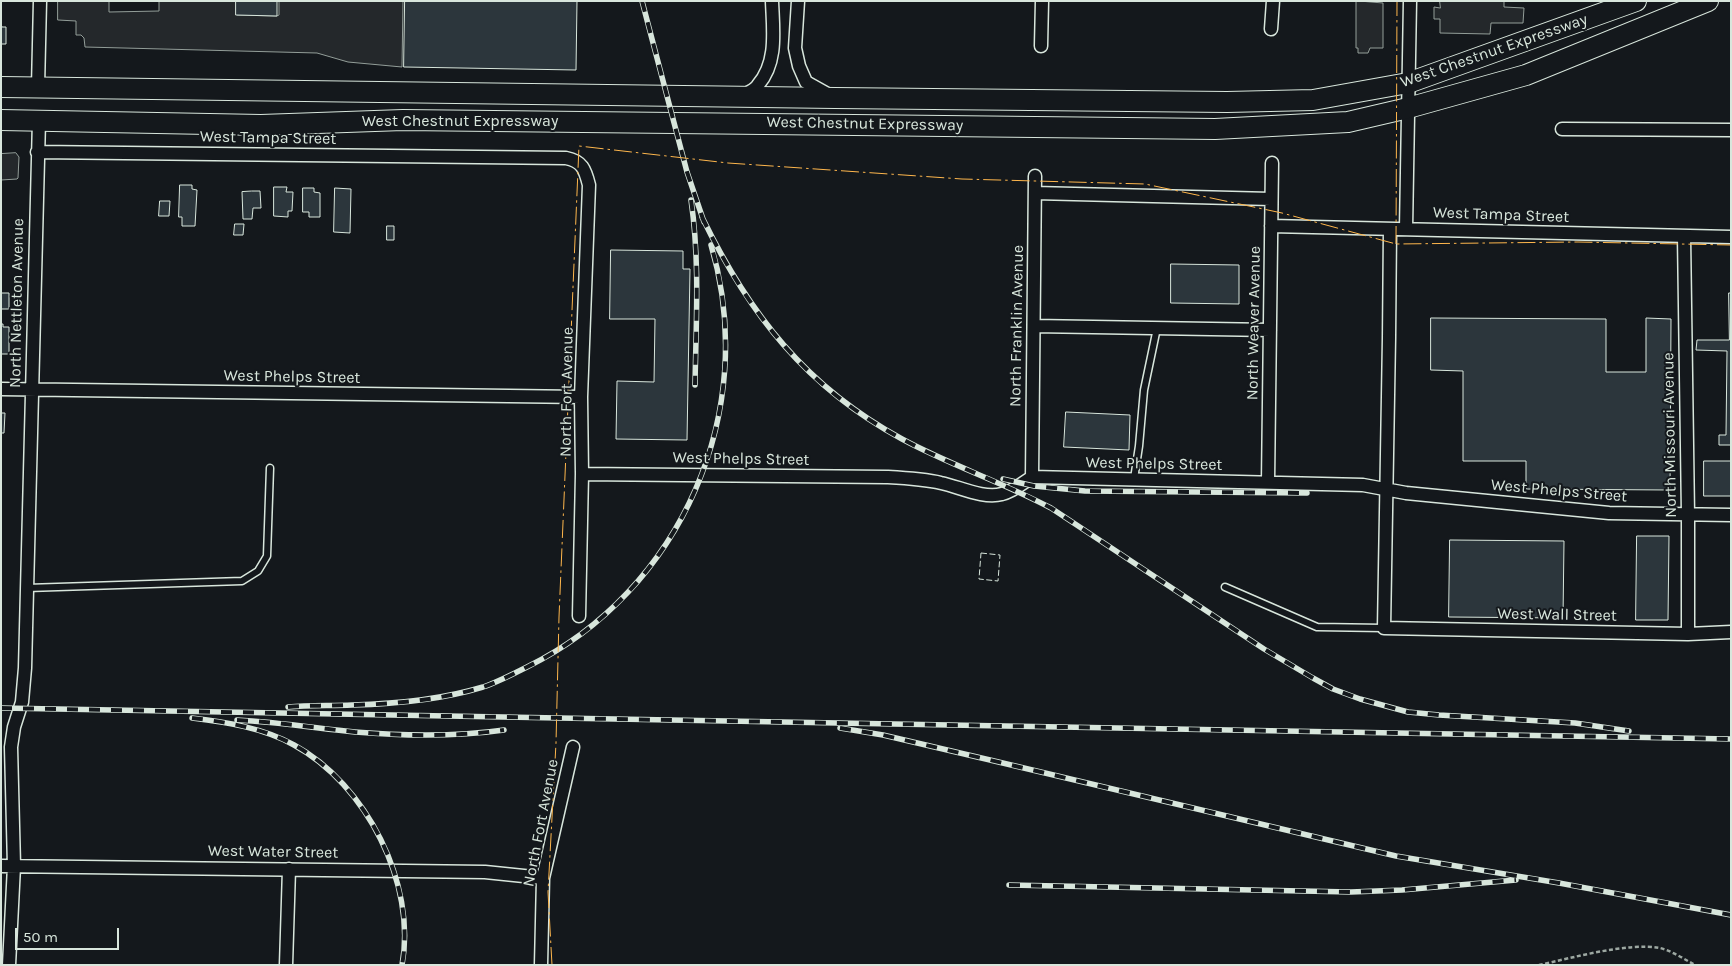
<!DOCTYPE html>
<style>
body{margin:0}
#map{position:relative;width:1732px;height:966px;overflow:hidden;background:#14181c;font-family:Karla,sans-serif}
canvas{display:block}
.frame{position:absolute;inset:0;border:2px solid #d8e6dc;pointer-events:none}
.scale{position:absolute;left:15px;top:928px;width:104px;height:22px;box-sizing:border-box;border:2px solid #d8e6dc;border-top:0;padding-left:6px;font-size:15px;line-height:18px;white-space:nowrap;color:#d8e6dc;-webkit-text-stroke:4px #14181c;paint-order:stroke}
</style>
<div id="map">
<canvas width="1732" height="966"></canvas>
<div class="frame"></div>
<div class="scale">50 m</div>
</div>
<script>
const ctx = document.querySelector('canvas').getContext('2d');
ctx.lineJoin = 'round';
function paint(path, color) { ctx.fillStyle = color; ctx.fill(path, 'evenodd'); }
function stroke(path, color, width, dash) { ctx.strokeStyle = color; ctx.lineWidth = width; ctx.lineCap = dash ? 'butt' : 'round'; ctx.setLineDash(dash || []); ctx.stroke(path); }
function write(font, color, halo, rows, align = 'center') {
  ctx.font = font + ' Karla,sans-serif'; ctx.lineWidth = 4; ctx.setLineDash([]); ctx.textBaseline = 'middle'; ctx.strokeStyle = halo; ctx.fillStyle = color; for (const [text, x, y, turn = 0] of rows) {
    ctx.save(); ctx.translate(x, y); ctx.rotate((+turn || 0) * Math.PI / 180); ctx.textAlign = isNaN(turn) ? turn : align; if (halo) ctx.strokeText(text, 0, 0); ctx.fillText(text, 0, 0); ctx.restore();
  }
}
const parking = new Path2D(`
 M58 1H109V12L159 11V1H237V15L277 16 279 15V1H403L402 67 348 62 317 53 85 47 84 38 81 35H76V21L58 20Z
 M1359 1 1383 3V48H1370L1368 53H1358V48H1356V2Z
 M1440 1H1504V7L1524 8 1523 23H1491L1490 34 1440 33V19H1434V7L1440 8Z
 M16 153 19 157 18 178 17 179 1 180V154Z`);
paint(parking, '#24282b');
stroke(parking, '#939e99', 1);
const building = new Path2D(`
 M236 1H277V16L236 15Z
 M405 1H577L576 70 404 67Z
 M1 25 2 27H6V44H1Z
 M180 185H192V189L197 190 195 226H182V217H179Z
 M274 187H287L286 192H293L292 211H288V217L274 216Z
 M303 188H314V192L320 193V217H309V212H303Z
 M335 188 351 189 350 233 334 232Z
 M252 191H260L261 208H253L252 219H243L242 192Z
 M160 201H170L169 216H159Z
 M235 224H244L243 235H234Z
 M387 226H394V240H387Z
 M611 250 683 251V269H690L687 440 616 439 617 381 654 382 655 319H610Z
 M1171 264 1239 265V304L1171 303Z
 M1 293H9V309H1Z
 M1729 293H1731V445H1719V435H1726L1727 351 1696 350 1697 340H1729Z
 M1431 318 1606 319V372H1646V318L1671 319 1670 490 1526 489V461H1463V371L1431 370Z
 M1 324H3V327H9V354H1Z
 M1066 412 1130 415 1129 450 1064 447Z
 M1 413H5L4 433H1Z
 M1704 461H1731V496H1704Z
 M1637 536H1669L1668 620H1636Z
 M1450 540 1564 541 1563 618 1449 617Z`);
paint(building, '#2c363c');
stroke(building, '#d8e6dc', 1);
const lane = new Path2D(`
 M1134 479 1139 446 1144 390 1157 328
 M1225 587 1317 627 1384 628
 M27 588 242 581 258 571 267 556 270 468`);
const street = new Path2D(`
 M798 1 795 48 799 66 806 82 831 96
 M1271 29 1273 1
 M1041 46 1042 1
 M38 87 40 1
 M742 96C747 93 755 90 758 85 778 62 773 30 772 1
 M1562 129 1731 130
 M37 152 566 158C582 161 585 169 589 185L581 397 582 474 579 616
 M1035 193 1271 199
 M1271 226 1731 237
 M1390 229 1389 338 1384 628 1688 634 1731 632
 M1406 229 1410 1
 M1684 236 1688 515V634
 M1034 326 1270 330
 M1 389 581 397
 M582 474 887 477C905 478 924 479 941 483 960 487 983 499 1002 494 1012 492 1023 483 1032 477L1363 485 1406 493 1609 513 1731 515
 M1032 477 1035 176
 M1268 482 1272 163
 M1 866 485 872 543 878
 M9 965 14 866 11 747 14 727 22 702 25 668 39 120
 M286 965 289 869
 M541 965 543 878 573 747`);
const primary = new Path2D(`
 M1 87 835 98 1227 102 1313 100 1408 83 1636 1
 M1 120 261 125 403 120 1215 129 1348 122 1408 108 1526 75 1708 1`);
stroke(lane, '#d8e6dc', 9);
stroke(street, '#d8e6dc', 15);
stroke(primary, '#d8e6dc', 22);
stroke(new Path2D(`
 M1539 965C1572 958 1628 942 1660 948 1672 951 1684 959 1695 965`), '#9da8a2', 2.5, [4, 2.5]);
stroke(lane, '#14181c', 6);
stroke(street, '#14181c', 12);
stroke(primary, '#14181c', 20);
const rail = new Path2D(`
 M642 1 687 172 704 222
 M691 200C700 261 696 324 695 385
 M702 217C749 314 806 387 902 439 950 465 1002 482 1051 508L1264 649 1313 678 1333 689 1360 699 1408 712 1439 715 1575 723 1629 731
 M1003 479 1034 486 1085 491 1307 493
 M288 707C309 705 331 706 352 705 396 704 440 700 483 687 498 682 513 674 527 667 682 591 760 410 711 245
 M1 708 1731 739
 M192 718C226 722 264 728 294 745 366 784 417 884 402 965
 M237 720C277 722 316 728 355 732 404 736 455 737 504 730
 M840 728 883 735 990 760 1396 856 1559 883 1731 915
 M1009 885 1351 892 1402 890 1516 880`);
stroke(rail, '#d8e6dc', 5.5);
stroke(rail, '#14181c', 4, [11]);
stroke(new Path2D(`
 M981 553 1000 555 998 581 979 579Z`), '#d8e6dc', 1, [6, 2.5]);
stroke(new Path2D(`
 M1396 244 1397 1
 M552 965 548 892 556 743 559 617 579 146 728 163 962 179 1145 184 1282 213 1396 244 1578 242 1731 245`), '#ffb74d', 1, [18, 4, 2.5, 4]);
write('16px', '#d8e6dc', '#14181c', [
 ["West Chestnut Expressway",1494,51,-19],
 ["West Chestnut Expressway",460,121],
 ["West Chestnut Expressway",865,124,1],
 ["West Tampa Street",268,138,1],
 ["West Tampa Street",1501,215,2],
 ["North Nettleton Avenue",17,303,-89],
 ["North Weaver Avenue",1254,323,-89],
 ["North Franklin Avenue",1017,326,-89],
 ["West Phelps Street",292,377,1],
 ["North Fort Avenue",567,392,-89],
 ["North Missouri Avenue",1670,435,-91],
 ["West Phelps Street",741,459,1],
 ["West Phelps Street",1154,464,1],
 ["West Phelps Street",1559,491,5],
 ["West Wall Street",1557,615,1],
 ["North Fort Avenue",541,823,-79],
 ["West Water Street",273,852,1]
]);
</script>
